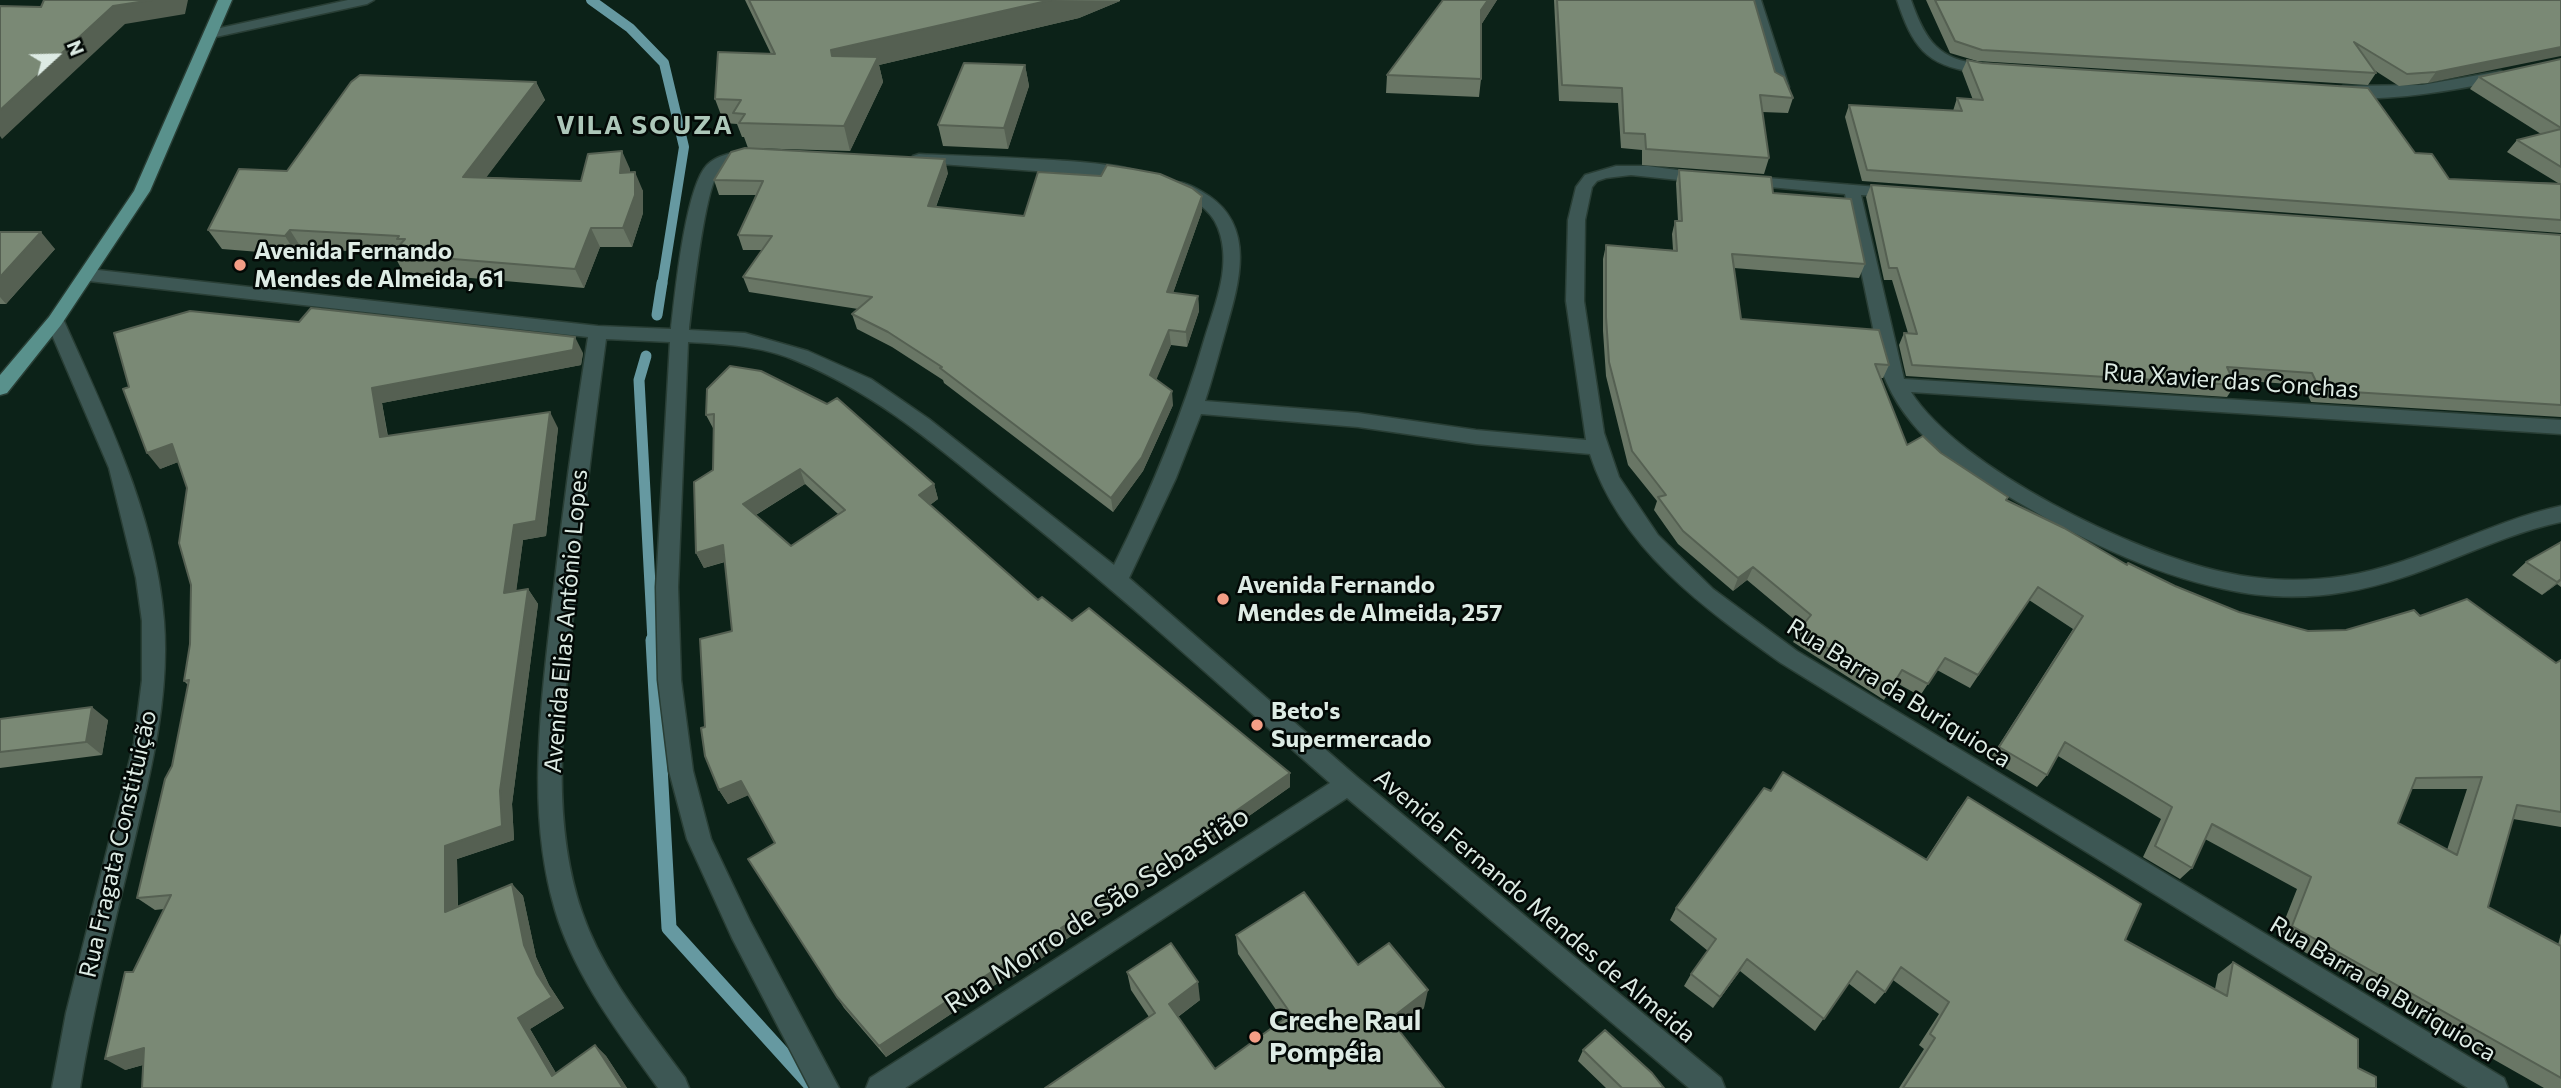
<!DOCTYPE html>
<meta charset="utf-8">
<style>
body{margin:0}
#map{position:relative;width:2561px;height:1088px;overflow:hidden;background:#0c2218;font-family:Commissioner,sans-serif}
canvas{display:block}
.north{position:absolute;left:21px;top:21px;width:70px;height:70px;-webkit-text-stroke:5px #030906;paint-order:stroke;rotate:68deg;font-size:19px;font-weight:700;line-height:28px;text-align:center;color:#ddebe4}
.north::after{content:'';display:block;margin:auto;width:24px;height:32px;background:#ddebe4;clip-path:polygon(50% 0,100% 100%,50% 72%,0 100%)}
</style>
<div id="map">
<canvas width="2561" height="1088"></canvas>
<div class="north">N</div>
</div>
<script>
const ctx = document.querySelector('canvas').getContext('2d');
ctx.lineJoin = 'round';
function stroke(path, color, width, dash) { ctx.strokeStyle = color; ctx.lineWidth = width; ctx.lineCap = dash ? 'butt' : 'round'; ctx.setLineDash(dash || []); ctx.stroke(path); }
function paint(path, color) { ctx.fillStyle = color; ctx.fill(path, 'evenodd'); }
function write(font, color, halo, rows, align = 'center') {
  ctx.font = font + ' Commissioner,sans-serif'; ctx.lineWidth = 5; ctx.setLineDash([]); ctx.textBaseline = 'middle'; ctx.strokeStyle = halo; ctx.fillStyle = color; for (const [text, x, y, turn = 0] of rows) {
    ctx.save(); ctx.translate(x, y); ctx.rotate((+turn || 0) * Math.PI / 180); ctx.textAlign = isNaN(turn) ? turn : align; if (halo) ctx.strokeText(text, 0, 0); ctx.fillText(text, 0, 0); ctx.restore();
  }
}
stroke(new Path2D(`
 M591 0 630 28 664 63 684 147 662 285`), '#6699a1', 10);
stroke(new Path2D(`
 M657 315 662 283
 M646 356 639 380 653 641`), '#6699a1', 11);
stroke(new Path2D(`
 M653 640 669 928 812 1086`), '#6699a1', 15);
const minor = new Path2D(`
 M348 0H374L367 4 211 38 204 34 211 30Z
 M1747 0H1761L1789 87 1786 90H1776L1773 87Z
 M1897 0H1911C1923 34 1935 58 1974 63 1983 64 1994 63 2000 69 1994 75 1984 73 1975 72 1925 66 1912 45 1897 0Z
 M2501 71 2509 76 2506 79C2478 86 2355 110 2335 91L2343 86 2422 85Z
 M747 151 760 152 762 155 760 158C745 162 731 160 719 172 705 186 692 304 689 330L745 333 808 351 871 379 929 419 1114 565C1151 491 1182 417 1205 337 1216 302 1232 264 1218 228 1210 207 1189 197 1169 189L1167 186 1169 183C1182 179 1198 189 1209 196 1256 228 1239 284 1226 329 1219 353 1213 377 1205 401L1358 413 1476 430 1586 440 1566 301 1568 220 1576 187 1585 175 1616 166H1648L1713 175 1715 178 1713 181 1707 183 1631 175 1606 178 1597 181 1592 187 1585 220 1584 301 1604 433 1619 477 1658 535 1713 589 1797 651 2504 1078 2508 1088H2468L1781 663C1705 609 1620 548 1590 454L1476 444 1358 427 1201 414 1176 478 1129 578 1357 777 1721 1078 1725 1088H1689L1347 798 905 1088H866L870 1078 1330 783C1224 689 1120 594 1010 506 941 450 880 395 797 361 762 346 726 344 688 342L678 587 681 680 693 771 711 839 750 921 839 1088H810L732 938 687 839 669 771 658 680 656 587 670 342 606 339C594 428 583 517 574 607 564 706 549 816 582 912 603 974 647 1026 685 1078L689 1088H658C618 1032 575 977 555 910 526 812 541 705 552 605 562 515 574 426 588 337L89 281 80 275 89 269 598 326 671 329C675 295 685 188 707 165 717 155 733 152 747 151Z
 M919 154C950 156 1126 159 1139 173L1131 178 913 162 911 159 913 156Z
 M1743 176 1902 189 1904 193 1902 197 1861 195 1904 379 2561 420V434L1911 392C1960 469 2134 553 2223 572 2262 581 2305 582 2344 576 2420 564 2487 522 2561 506V522C2487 538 2421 580 2345 592 2306 599 2263 598 2224 589 2147 573 2073 535 2006 495 1984 481 1960 468 1940 451 1915 430 1893 402 1882 371L1845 194 1737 184 1735 181 1737 178Z
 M55 315 64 321C106 415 156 516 164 621 170 701 149 778 131 855 112 933 93 1009 80 1088H52L66 1013 134 743 142 680V621L136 578 109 468 46 321Z`);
const major = new Path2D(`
 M218 0H232L150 191 61 325 7 393 0 395V375L49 317 134 191Z`);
stroke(minor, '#293e35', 3);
stroke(major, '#293e35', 3);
paint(minor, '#3d5754');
paint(major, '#59918c');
paint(new Path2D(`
 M745 0H1120V1L1079 18 879 65 883 82 850 151 748 148 744 137H742L737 124 724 123 715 99 771 54Z
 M1443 0H1497L1481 25V79L1479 97 1386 93 1387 75Z
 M1554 0H1754L1775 72 1793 98 1788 113 1762 112 1769 158 1764 174 1642 165V150L1621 148 1618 103 1559 101Z
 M1926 0H2561L2428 83 2399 86 2374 70 2376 73 2368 85 1977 61 1950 53Z
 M2561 59V233L1862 181 1845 117 1849 105 1953 111 1957 98 1973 100 1962 71 1967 60 2415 153 2449 179 2558 183 2507 152 2517 140 2541 134 2470 89 2479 77Z
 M1025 65 1029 86 1008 149 943 146 938 125Z
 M536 82 545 100 486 177 581 181 630 169V173L643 191V213L632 247H600L584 288 403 272 393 253 302 249 297 255 222 249 208 230Z
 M1679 170 1773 193 1865 264 1859 278 1734 268 1741 319 1889 365 1883 378H1881L1907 445 1941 453 2006 500 2126 564 2175 586 2239 612 2308 631 2346 630 2420 616 2556 663 2561 660V827L2513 819 2488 907 2558 945 2561 933V1088H2544L2278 937 2297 889 2205 839 2192 868 2180 879 2143 857 2161 819 2058 756 2047 775 2037 787 1990 759 2073 629 2029 600 1970 688 1937 670 1920 696 1895 682 1884 700 1793 642 1802 626 1747 580 1733 591 1678 544 1654 510 1657 501 1628 465 1606 376 1603 331V259L1606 245 1673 250 1672 234 1675 221H1678L1676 183ZM2411 789H2467L2447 850 2398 823Z
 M948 173 936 207 1024 216 1202 211 1173 293 1198 296 1199 311 1187 347 1171 345 1156 379 1173 405 1143 471 1113 512 944 383 943 380 892 347 857 329 852 314 858 309 749 292 743 277 762 250H743L738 235 756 195H719L714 180Z
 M1871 185 2561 235V417L2311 402 2303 385 2233 380 2235 385 2227 397 1906 376 1899 345 1904 333H1908L1892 280H1884L1866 197Z
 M0 232 55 249 6 304H0Z
 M299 322 583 353 581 365 382 403 388 436 558 428 546 536 523 540 516 591 528 589 538 604 512 804 514 840 457 859 458 907 512 884 523 896 536 957 549 985 564 1008 530 1029 556 1073 595 1045 606 1056 627 1088H142L143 1065 125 1070 133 972 164 909 155 910 137 898 172 766 188 685 184 681 190 644 191 585 187 488 178 462 160 469Z
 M707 389 934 484 938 499 930 505 1038 600 1072 621 1290 787 1154 883 1065 940 1066 942 1012 978 1010 975 886 1057 844 1008 748 859 775 843 748 795 728 804 719 790 705 727 732 631 725 562 704 568 696 553 713 470 714 430 706 415ZM805 484 838 514 791 546 756 515Z
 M2561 542V587L2557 584 2542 595 2512 575 2526 562Z
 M0 719 108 720 102 755 0 768Z
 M1968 797 2125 940 2215 989 2218 974 2233 962 2358 1068 2376 1088H1899L1924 1049 1919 1045 1939 1014 1893 980 1885 992 1875 1004 1848 983 1815 1031 1740 971 1713 1008 1684 986 1691 974 1708 951 1670 920 1676 908 1926 859 1958 810Z
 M1236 935 1358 965 1424 1008 1397 1029 1444 1088H1045L1149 1017 1131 990 1127 972 1200 1000 1178 1017 1215 1069 1283 1020 1238 954Z
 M1583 1050 1664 1088H1606L1578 1061Z`), '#697665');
paint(new Path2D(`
 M152 0H188L185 14 125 24 2 139 0 136V110L113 6Z
 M1051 0 1120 1 1079 18 879 65 883 82 850 151 844 126 831 50Z
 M1488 0H1497L1479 28 1481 10Z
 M2561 47V56L2428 83 2436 72Z
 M1025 65 1029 86 1008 149 1004 128Z
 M536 82 545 100 473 195 463 177Z
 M622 151 630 169 627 192 620 173Z
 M945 159 948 173 931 220 928 206Z
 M635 172 643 191V213L632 247 623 228Z
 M1202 196V211L1168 307 1167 292Z
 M591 228 600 247 584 288 575 269Z
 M290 230 302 249 297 255 285 236Z
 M41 232 55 249 6 304 0 297V277Z
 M1198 296 1199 311 1187 347 1186 332Z
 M1169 330 1171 345 1152 390 1150 375Z
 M575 337 583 353 581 365 382 403 390 452 380 437 372 388Z
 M1172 391 1173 405 1143 471 1113 512 1111 498Z
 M550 412 558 428 546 536 523 540 514 608 504 593 514 525Z
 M172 444 186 459 160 469 147 453Z
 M800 469 805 484 749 519 743 504Z
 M934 484 938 499 923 510 919 495Z
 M723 545 730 560 704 568 696 553Z
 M1753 567 1747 580 1733 591 1738 578Z
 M2561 579V581L2557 584 2542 595Z
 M528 589 538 604 512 804 514 840 457 859 458 924 445 912V846L500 791Z
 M92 707 108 720 102 755 86 742Z
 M1290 773V787L1154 883 1065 940 1066 942 1012 978 1008 966 1061 928Z
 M741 781 749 795 728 804 719 790Z
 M512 884 523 896 536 957 549 985 564 1008 530 1029 564 1087 552 1076 518 1018 537 974 524 945Z
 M1747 959 1740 971 1713 1008 1720 997Z
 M1005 963 1010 975 886 1057 879 1046Z
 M1198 982 1200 1000 1172 1021 1169 1004Z
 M1428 990 1424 1008 1387 1037 1390 1019Z
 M595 1045 606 1056 627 1088H623Z
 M144 1048 163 1059 125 1070 105 1059Z`), '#556052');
const building = new Path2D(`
 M44 0H152L113 6 0 110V6L41 7Z
 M749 0H1051L831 50 832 56 878 57 844 126 739 123 745 114 733 113 741 100 715 99 718 52 775 54Z
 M1443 0H1488L1481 10V79L1387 75Z
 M1557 0H1754L1775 72 1784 77 1793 98 1760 95 1769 158 1646 149 1645 134 1624 133 1622 88 1562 85Z
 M1935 0H2561V47L2436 72 2407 74 2354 42 2376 73 1982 50 1955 41Z
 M2561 59V128L2479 77Z
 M1967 60 1982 63 2368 88 2415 153 2432 154 2449 179 2561 184V220L1867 170 1849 105 1962 111 1957 98 1983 100Z
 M964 63 1025 65 1004 128 938 125Z
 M360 75 536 82 463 177 581 181 588 154 622 151 620 173 635 172V195L623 228H591L575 269 392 254 405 239H397L399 236 290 230 285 236 208 230 239 169 287 171 351 82Z
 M2561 129V167L2517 140Z
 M745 148 945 159 928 206 1024 216 1038 172 1101 176 1107 165 1133 169 1160 174 1192 188 1202 196 1167 292 1198 296 1186 332 1169 330 1150 375 1172 391 1142 457 1111 498 940 368 942 367 888 332 852 314 872 297 743 277 772 236 738 235 763 181 714 180 731 152Z
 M1679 170 1771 177 1773 193 1851 199 1865 264 1732 254 1741 319 1879 330 1889 365 1875 364 1907 445 1923 436 1941 453 2008 497 2006 500 2064 528 2127 565 2128 563 2175 586 2239 612 2308 631 2346 630 2414 610 2420 616 2467 599 2556 663 2561 660V812L2517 805 2488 907 2561 946V1078L2292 926 2311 877 2212 824 2192 868 2155 846 2172 807 2065 742 2047 775 1999 747 2083 616 2038 587 1978 675 1945 658 1928 684 1902 670 1891 688 1799 630 1811 615 1753 567 1738 578 1683 531 1658 497 1666 495 1632 451 1609 362 1606 317V245L1677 251 1675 221H1682ZM2482 777 2457 855 2398 823 2416 778Z
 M1871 185 2561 235V405L2320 390 2312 373 2227 367 2235 385 1912 365 1904 333 1917 334 1897 268H1889Z
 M0 232H41L0 277Z
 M311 308 575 337 573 350 372 388 380 437 550 412 536 521 514 525 504 593 528 589 500 791 502 826 445 846V912L512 884 524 945 537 974 552 997 518 1018 552 1076 595 1045 623 1088H142L144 1048 105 1059 125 972H133L171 895 137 898 165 779 172 766 189 680 184 681 190 644 191 585 179 543 187 488 172 444 147 453 123 389 129 387 114 333 190 311 299 322Z
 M730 366 761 371 827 404 837 398 934 484 919 495 1038 600 1042 597 1072 621 1089 608 1290 773 1152 870 1061 928 1063 930 1008 966 1005 963 879 1046 837 997 748 859 775 843 741 781 719 790 705 756 701 728 705 727 700 639 732 631 723 545 696 553 694 482 713 470 714 414 706 415 707 389ZM800 469 845 510 791 546 743 504Z
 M2561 542V579L2557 582 2526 562Z
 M92 707 86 742 0 752V719Z
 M1783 772 1927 860 1968 797 2141 904 2125 940 2227 996 2233 962 2358 1039V1068L2376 1077V1088H1903L1935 1038 1930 1034 1949 1002 1901 967 1885 992 1857 971 1824 1019 1747 959 1720 997 1691 974 1716 939 1676 908 1764 788 1771 791Z
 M1304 892 1358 965 1389 943 1428 990 1390 1019 1444 1088H1045L1155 1013 1127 972 1171 943 1198 982 1169 1004 1215 1069 1291 1014 1236 935Z
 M1605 1030 1652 1073 1664 1088H1622L1583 1050Z`);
paint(building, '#7a8975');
stroke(building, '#556052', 2);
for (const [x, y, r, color] of [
 [240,265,7,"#f49e86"],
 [1223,599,7,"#f49e86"],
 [1257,725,7,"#f49e86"],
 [1255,1037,7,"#f49e86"]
]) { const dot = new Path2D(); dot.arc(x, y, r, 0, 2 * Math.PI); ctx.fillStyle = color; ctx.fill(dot); stroke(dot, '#030906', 2.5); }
write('bold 24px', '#ddebe4', '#030906', [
 ["Avenida Fernando",254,251],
 ["Mendes de Almeida, 61",254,279],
 ["Avenida Fernando",1237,585],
 ["Mendes de Almeida, 257",1237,613],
 ["Beto's",1271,711],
 ["Supermercado",1271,739]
], 'left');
write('24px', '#ddebe4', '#030906', [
 ["Rua Xavier das Conchas",2231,381,4],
 ["Avenida Elias Antônio Lopes",566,621,-85],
 ["Rua Barra da Buriquioca",1899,693,32],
 ["Rua Fragata Constituição",118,844,-77],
 ["Avenida Fernando Mendes de Almeida",1535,906,40],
 ["Rua Barra da Buriquioca",2383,989,31]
]);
ctx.letterSpacing = '2px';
write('bold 26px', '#adc7b9', '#030906', [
 ["VILA SOUZA",645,125]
]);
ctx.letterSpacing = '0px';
write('28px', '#ddebe4', '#030906', [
 ["Rua Morro de São Sebastião",1097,910,-33]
]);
write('bold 28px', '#ddebe4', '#030906', [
 ["Creche Raul",1269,1021],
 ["Pompéia",1269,1053]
], 'left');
</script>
